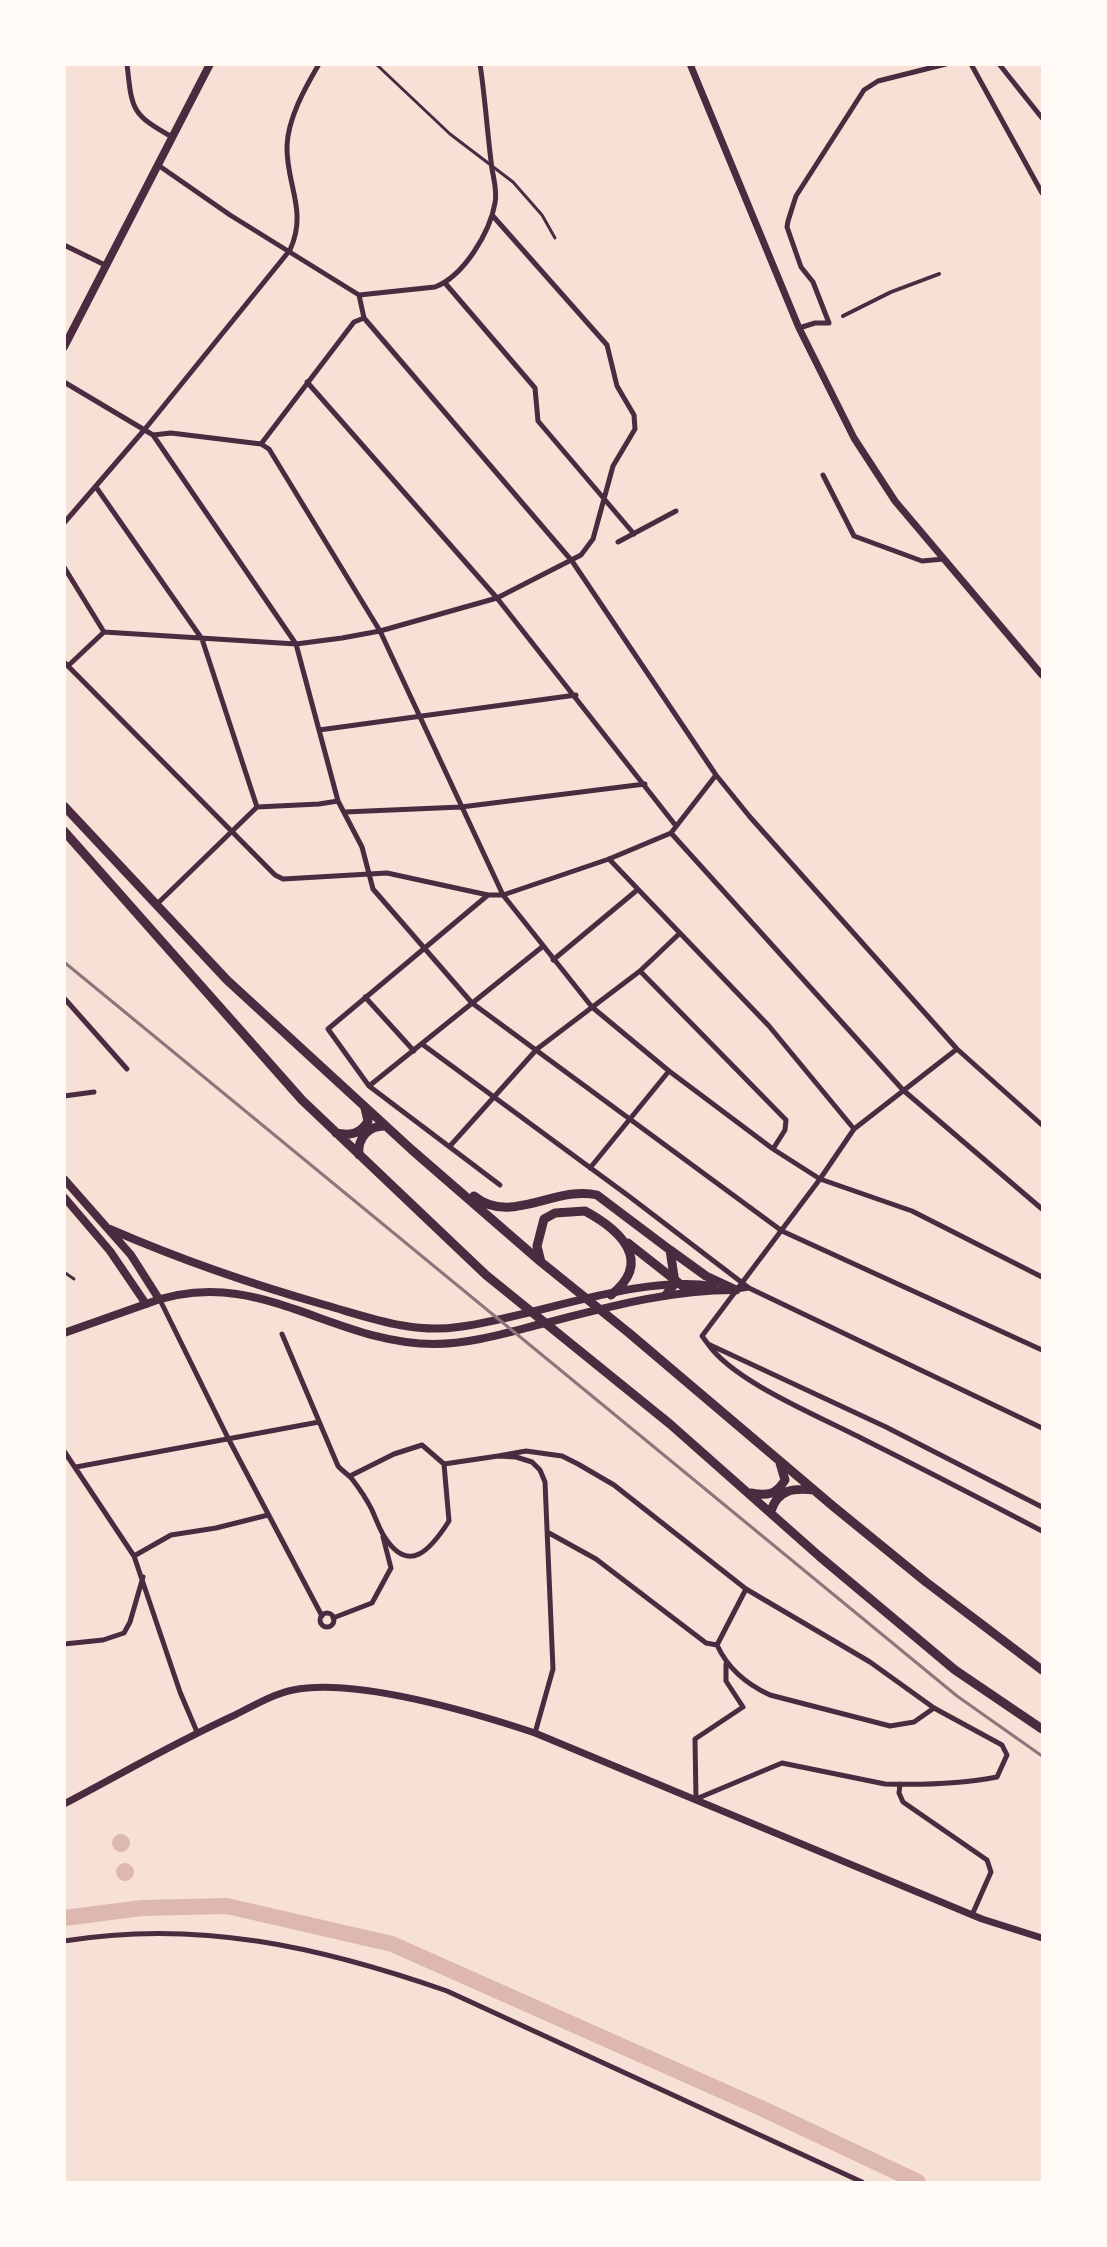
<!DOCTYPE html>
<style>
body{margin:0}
#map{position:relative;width:1107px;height:2247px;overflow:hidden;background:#f7e1d7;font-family:Helvetica,sans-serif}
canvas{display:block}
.frame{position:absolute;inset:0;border:66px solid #fffaf5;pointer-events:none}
</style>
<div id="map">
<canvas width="1107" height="2247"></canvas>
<div class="frame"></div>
</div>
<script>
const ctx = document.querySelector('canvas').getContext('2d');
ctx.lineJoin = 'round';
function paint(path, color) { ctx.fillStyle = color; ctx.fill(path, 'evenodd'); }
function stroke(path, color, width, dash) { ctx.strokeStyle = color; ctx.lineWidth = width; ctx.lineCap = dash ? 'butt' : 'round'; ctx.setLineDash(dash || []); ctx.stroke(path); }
paint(new Path2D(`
 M112 1843a9 9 0 1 1 18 0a9 9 0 1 1-18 0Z
 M116 1872a9 9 0 1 1 18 0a9 9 0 1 1-18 0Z`), '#dcb8b0');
stroke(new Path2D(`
 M64 1918 142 1908 227 1906 392 1944 761 2108 918 2182`), '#dcb8b0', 16);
stroke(new Path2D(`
 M376 64 450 134 513 182 542 215 555 238
 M64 1272 74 1279`), '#4a2c40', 3);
stroke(new Path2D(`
 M843 316 891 292 939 274`), '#4a2c40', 4);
stroke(new Path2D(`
 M127 64C132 110 131 114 172 137
 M971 64 1042 193
 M999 64 1042 118
 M158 165 230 215 359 295 364 318 572 561 716 775 750 817 957 1049 1042 1125
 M64 245 107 266
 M445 283 535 388 538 421 634 534
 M359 295 435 287C464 276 490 232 495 203 498 189 492 175 491 161 487 129 485 97 480 64
 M799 328 815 323H829L813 282 801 267 787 227 788 221 796 196 864 90 878 81 946 64
 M64 382 153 435 296 644 338 801 362 847 373 889 472 1003 782 1231 1042 1350
 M307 382 497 598 676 826
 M153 435 171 433 261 444 269 449 380 631 503 895 592 1007 669 1071 773 1149 820 1179 912 1211 1042 1277
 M261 444 354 322 364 318
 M823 475 854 536 922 561 944 559
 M96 487 202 639 257 807
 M64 523 145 429 290 250C308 210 286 185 287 146 288 118 305 88 319 64
 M618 542 676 511
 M64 567 104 632
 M64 662 275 875 283 879 387 873 488 895H503L609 859 671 833 716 775
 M69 665 104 632 296 644 342 638 380 631 497 598 581 555 593 539 613 466 635 429 634 415 617 386 607 345 492 215
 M319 730 576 695
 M345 812 461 807 645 784
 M671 833 903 1090 1042 1209
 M609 859 769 1026 854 1129
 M488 895 328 1029 369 1086 500 1185
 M156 905 257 807 319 804 338 801
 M553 960 636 891
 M640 971 786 1120 785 1130 773 1149
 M365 997 414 1051
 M64 998 127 1069
 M422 1044 630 1197 749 1288
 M957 1049 854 1129 820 1179 702 1336 708 1344 886 1427 1042 1507
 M369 1086 542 947
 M64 1096 94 1092
 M450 1146 537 1049 640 971 680 933
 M590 1168 669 1071
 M736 1290 749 1288 1042 1428
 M160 1300 228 1438 322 1616
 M282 1334 338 1466C342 1471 348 1474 352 1479 359 1488 367 1500 372 1510 376 1519 379 1528 384 1536 409 1576 431 1549 449 1521L444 1464 498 1456 516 1457 532 1462 540 1470 545 1482 553 1669 535 1733
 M708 1344C734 1382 821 1417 863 1439 923 1469 983 1500 1042 1531
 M64 1451 134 1556 180 1692 197 1732
 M498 1456 526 1451 562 1456 578 1464 614 1485 746 1589 870 1662 934 1708 1002 1745 1007 1755 997 1777C961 1784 921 1785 885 1784L782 1763 696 1799 695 1739 743 1707 726 1681V1664
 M76 1467 319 1422
 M350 1476 394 1454 422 1445 444 1464
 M549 1533 596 1559 706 1643 717 1645C728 1669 746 1684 770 1695L890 1726 914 1722 934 1708
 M134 1556 171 1535 216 1528 268 1515
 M320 1620a7 7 0 1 1 14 0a7 7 0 1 1-14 0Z
 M333 1618 372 1603 391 1568 383 1537
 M64 1644 103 1640 124 1633 130 1622 143 1577
 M717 1645 746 1589
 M900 1784 899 1793 903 1802 987 1860 991 1872 972 1915
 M64 1941C198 1919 321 1947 447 1991L862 2182`), '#4a2c40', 5);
stroke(new Path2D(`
 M690 64 799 328 854 438 895 501 1042 675
 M64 1804C121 1774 176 1742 235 1715 253 1706 273 1694 293 1690 355 1677 475 1713 535 1733L982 1919 1042 1938`), '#4a2c40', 7);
stroke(new Path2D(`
 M64 347 210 64
 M64 1333 146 1304`), '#4a2c40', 8);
stroke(new Path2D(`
 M64 1179 131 1255 159 1299
 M64 1197 110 1251 146 1304C256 1262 330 1344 434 1344 472 1344 509 1332 545 1323 608 1307 669 1290 734 1290
 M110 1229C181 1260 251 1284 325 1305 368 1317 412 1334 458 1327 535 1317 638 1274 713 1286`), '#4a2c40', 8);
stroke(new Path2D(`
 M64 806 227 980 412 1150 541 1262 629 1333 834 1507 926 1582 1042 1670
 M64 831 302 1100 486 1275 670 1424 819 1556 955 1670 1042 1729
 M336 1133C350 1136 361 1134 368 1121L365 1108
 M359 1155C357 1138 369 1125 386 1126
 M474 1196C510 1226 556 1185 597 1195L670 1250 675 1283 666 1295
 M628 1243 689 1291
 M670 1250 706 1276 736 1290
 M541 1262 537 1246 544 1219 555 1213 585 1211C620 1230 654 1261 611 1295
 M751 1493C767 1496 776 1495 785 1480L780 1463
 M771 1511C778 1489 794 1488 814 1490`), '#4a2c40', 9);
stroke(new Path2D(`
 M64 962 957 1696 1042 1756`), '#8f747c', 3);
</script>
